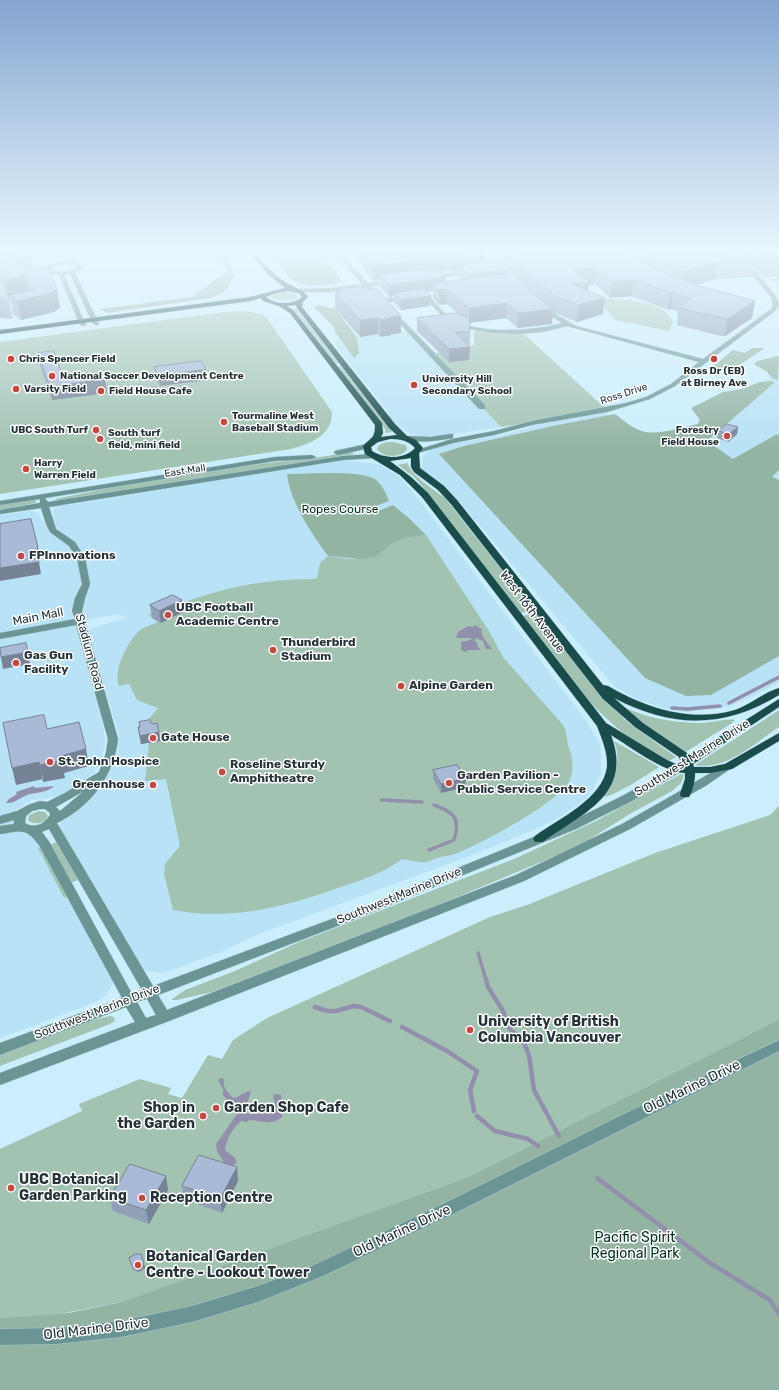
<!DOCTYPE html>
<style>
body{margin:0}
canvas{display:block;background:#cbeefd}
</style>
<canvas width="779" height="1390"></canvas>
<script>
const ctx = document.querySelector('canvas').getContext('2d');
ctx.lineJoin = 'round';
function paint(path, color) { ctx.fillStyle = color; ctx.fill(path, 'evenodd'); }
function stroke(path, color, width, dash) { ctx.strokeStyle = color; ctx.lineWidth = width; ctx.lineCap = dash ? 'butt' : 'round'; ctx.setLineDash(dash || []); ctx.stroke(path); }
function write(font, color, halo, rows, align = 'center') {
  ctx.font = font + ' Rubik,sans-serif'; ctx.lineWidth = 3; ctx.setLineDash([]); ctx.textBaseline = 'middle'; ctx.strokeStyle = halo; ctx.fillStyle = color; for (const [text, x, y, turn = 0] of rows) {
    ctx.save(); ctx.translate(x, y); ctx.rotate((+turn || 0) * Math.PI / 180); ctx.textAlign = isNaN(turn) ? turn : align; if (halo) ctx.strokeText(text, 0, 0); ctx.fillText(text, 0, 0); ctx.restore();
  }
}
paint(new Path2D(`
 M407 331 415 336 501 427 432 437 417 436 405 431 391 419 386 409 339 350 334 340Z
 M779 368V682L752 697 727 707 688 712 666 709 634 698 614 686 460 502 443 485 426 475 421 469 424 455 430 450 441 446 507 434 546 423 606 413 643 441 713 425Z
 M342 460 379 464 400 477 413 492 587 722 598 741 601 750V774L588 797 562 816 531 831 467 857 259 934 219 953 163 973 145 971 142 970 59 827 61 821 103 783 116 759 119 741 118 731 88 632 92 628 126 618 120 614 85 620 81 606 89 586 88 573 80 549 74 541 63 535 58 529 55 524 53 510 57 506 63 505H70Z
 M31 511 38 513 49 531 70 547 78 564 81 582 71 610 103 725 105 742 101 763 88 780 62 796 32 800 15 810 16 831 30 835 40 845 113 983 107 994 94 1003 0 1038V515Z`), '#b8e2f5');
paint(new Path2D(`
 M287 292 297 295V298L284 301 271 298V296L275 293Z
 M602 299C621 299 666 300 673 322L669 331 615 320C610 312 603 309 602 299Z
 M293 308H296L298 311 338 363 336 364 334 361Z
 M244 311 262 314 267 318 332 412C333 435 310 444 291 449L0 494V342L225 312Z
 M476 329 523 333 606 409 501 427 439 362 436 353 474 345V332Z
 M338 366H340L342 368 392 432 385 433V429L380 421Z
 M393 442 406 445 407 450C400 458 383 458 377 449 379 442 387 442 393 442Z
 M352 452 354 454 57 501 55 499 123 485 259 464 314 458Z
 M408 463C409 474 436 491 446 499L534 611 520 613 423 487 414 477 398 465Z
 M33 500 36 501V503L0 510V504Z
 M426 535 489 631 503 657 563 725C568 733 566 740 569 748 573 758 574 770 570 780 560 802 479 845 455 854 449 856 443 856 437 858 433 859 430 862 426 862 419 863 409 860 402 859 384 873 361 880 341 887 284 907 233 921 173 910L164 874 165 864 180 846 166 779 145 781 149 743 148 720 158 708 137 700 129 684 119 686C113 669 127 644 138 632 143 627 152 625 158 622L148 615C207 593 249 579 313 579L317 578 320 563 328 556 349 559 374 557 390 545 405 538Z
 M536 613 605 701 629 723 676 757 669 761C659 757 651 752 642 746 591 714 559 663 522 616Z
 M622 706C646 718 674 723 701 723 710 723 729 718 735 720L732 723 684 753 641 724Z
 M779 710V727C755 743 726 771 695 765Z
 M614 741 659 767C648 774 614 797 603 797 614 781 622 760 614 741Z
 M681 774 684 775 681 783 672 791 628 815 579 846 412 916 212 992 177 1000H171L185 990 235 971 299 942 514 859 596 821Z
 M779 806V1390H0V1149L82 1111 79 1104 140 1079 171 1088 168 1094 182 1098 208 1055 222 1059 233 1040 267 1018 490 917 527 905 655 853 770 815ZM262 1252 120 1315 65 1313 121 1302Z
 M39 811 45 812 48 816C44 823 37 825 30 822L28 820 29 815Z
 M57 842 78 880 70 883 49 845Z
 M41 847 67 896 64 898 38 848Z
 M110 1016 114 1017 115 1021 110 1024 0 1066V1055L92 1020Z`), '#a3c3b2');
paint(new Path2D(`
 M213 253H222L231 266 234 275 226 290 221 294 210 298 107 313 100 309 192 297 227 271Z
 M271 253H320L325 262 338 271 336 275 343 282C328 285 307 289 293 280 285 274 277 261 271 253Z
 M319 305 336 309 357 338 359 353 354 358 335 332 334 327 314 307Z
 M752 348H765L732 370 715 369 714 366 733 350 745 353Z
 M779 356 778 380 772 378 767 372 754 364 757 361Z
 M770 381 775 382 707 441 733 459 777 434 779 436V470L772 477 779 480V656L711 695 686 696 645 678 439 454 464 446 553 426 615 414C623 420 632 428 642 431 657 436 682 427 698 424L700 420 691 408 723 392 742 389 760 382Z
 M287 474C308 474 355 470 373 478 381 482 386 493 389 501L376 506V509L381 510 393 505 410 519 426 535 405 538 390 545 375 557 361 559 328 556C312 534 290 502 287 474Z
 M779 1020V1390H0V1318L64 1314 121 1302 467 1178Z`), '#94b4a3');
paint(new Path2D(`
 M475 625 482 629 481 631C482 637 487 642 490 647L492 648V649H486L483 641 476 638 474 641 477 642 478 647 481 650H468L466 652 461 650V642L471 640V638H456L458 632 468 626 473 627Z
 M34 786 35 788 54 786C47 793 36 792 27 795 19 798 14 804 6 803L9 799 17 794 16 792Z
 M220 1078 224 1079C222 1087 228 1093 233 1098 240 1097 243 1092 251 1091L247 1104 244 1109 246 1113 251 1114 271 1113 275 1104 273 1095 277 1094 281 1095 283 1105 282 1117C272 1126 262 1121 250 1120L246 1122 241 1121C232 1130 227 1137 225 1150L235 1158 237 1163 230 1166 225 1164 217 1151 216 1144 237 1114 230 1103 223 1095V1089L218 1080Z`), '#928fac');
stroke(new Path2D(`
 M772 280H779`), '#928fac', 2);
stroke(new Path2D(`
 M729 703 779 677
 M672 708 687 709 720 706
 M382 800 422 802
 M429 850 454 840C461 818 454 812 434 805
 M478 953 486 980`), '#928fac', 3.5);
stroke(new Path2D(`
 M486 979 488 987 503 1011 509 1028 524 1043 529 1055 534 1090 559 1136
 M315 1007 327 1011H336L354 1006 361 1007 390 1021
 M402 1027 447 1051 477 1071 470 1090 474 1111
 M477 1116 495 1131 528 1139 538 1146
 M597 1178 710 1263 770 1300 779 1314`), '#928fac', 4.5);
const minor = new Path2D(`
 M334 253H340L368 283 392 280 395 282 371 287 372 288 369 290 365 287 331 292H297V290L299 289 331 288 362 284Z
 M475 253H481L499 269V271H495Z
 M734 253H740L776 296 779 305 775 311 675 386 650 399 607 412 532 425 494 435 453 443 418 453 414 451 452 439 494 431 532 421 626 403 646 397 671 384 699 362 567 326 543 332 518 334 494 333 470 329 454 324 446 320 424 297V295H428C436 303 443 313 452 319 479 335 533 331 562 323L540 309 539 308 542 306 576 326 703 359 771 309 773 305 771 297Z
 M72 260 80 263 84 267 75 273 99 324 98 325 93 324 70 274 64 275 86 325 85 326 80 325 59 275 48 273 44 269 53 263ZM71 264 78 267C69 272 59 274 50 269L58 265Z
 M472 270 475 272 474 273 432 279 429 277 432 275Z
 M407 296 410 298 409 299 382 303 379 301 382 299Z
 M389 310H393L485 405V409H479L389 312Z
 M450 434H453V438C442 440 412 445 403 438L407 436 430 437Z
 M367 444 371 446 370 448 338 455 334 453 335 451Z
 M373 454H376V458L343 460 49 507 56 529 75 542 85 558 90 584 85 598 82 611 118 739C114 776 90 807 57 823L153 986 345 914 568 823 624 795 674 767H682L683 769 682 771 632 801 576 829 353 920 158 995 167 1010 516 875 622 824 673 795 724 765H732L733 767 707 785 630 829 524 881 169 1021 0 1085V1073L135 1022 126 1007 0 1055V1043L122 998 39 845C25 827 22 831 0 834V826L14 824V820L0 824V816L17 811 28 805 40 801 47 802 65 793 99 772 106 753 108 739 76 625 0 639V633L75 619 72 611 75 598 82 584 77 558 69 546 50 532 46 524 41 508 0 514V510L40 503V499L0 505V501L275 457 312 455 316 457 312 459 275 461 45 498 48 502 343 456ZM84 791 60 811 56 807ZM40 809H45L50 813V815C44 824 35 829 25 823L26 816 32 811ZM49 829 142 990 132 994 50 843 42 832ZM147 999 156 1015 146 1018 137 1002Z
 M779 1040V1051L459 1211 323 1276 258 1302 192 1322 121 1337 56 1344 0 1345V1329L56 1328 121 1321 192 1306 258 1286 312 1266 449 1201 622 1115Z`);
const major = new Path2D(`
 M250 253H256C264 264 273 274 285 282 293 288 302 288 308 297L303 302 302 307 395 424 407 436 416 440 423 448 419 453 420 468 444 486 457 500 603 685 608 686C646 708 690 723 735 710 750 705 764 692 779 688V695C723 729 672 728 614 698L643 723 687 753 689 756 779 699V707L693 764 694 767H710L725 764 779 733V741L732 769 710 773H695C695 781 693 790 689 797H681L680 794 685 779V773C661 771 631 747 611 735 633 795 584 812 543 842H535L533 839 535 836C558 819 603 799 607 767 608 753 602 739 597 726L422 497 400 475 365 454 363 446C371 437 375 439 375 425L290 313 279 306 263 301 261 298 251 301 0 334V330L250 297 285 288 269 275ZM288 291 299 293 302 297C293 305 275 305 266 297L273 294ZM296 305 297 308 389 428 397 435 381 437 383 433 382 423 294 311 287 306ZM390 439C400 439 408 440 415 448 405 460 384 459 372 451L371 447 378 442ZM411 458V467L414 472 438 490 451 504 603 699 635 727 679 757 681 762 678 765 667 760 606 723 428 493 411 477 390 461Z`);
stroke(minor, '#aac9d6', 1);
stroke(major, '#aac9d6', 1);
paint(minor, '#6b9594');
paint(major, '#1a4c4b');
paint(new Path2D(`
 M0 253H56L30 259 31 266 60 307 54 312 21 320 13 314 10 297 8 298 13 319 0 318Z
 M355 253H482V262L506 269V265H504L490 253H779V277H762L754 267 752 277 715 279 696 285 703 287 755 301 752 318 725 336H721L677 325 678 311 671 309 668 310 632 296 610 298 595 284 589 285 588 291 603 314 577 322 553 312 552 324 518 328 506 318 469 323 470 332V345H468L470 347 469 360 449 362 417 331V318L458 314 447 304 439 305 433 298V291L426 292 431 296 430 306 401 310 394 302V296L389 297 380 287V280L374 281 362 268 361 262 355 257ZM449 270 452 271H459L458 277 461 280 446 282 440 271Z
 M340 289 365 290 401 316V333L391 334V335L380 337 378 334 360 337 335 308V292L340 291Z
 M38 353 63 377 105 379 107 393 52 400 40 366Z
 M154 367 206 369 207 380 160 386 155 377Z
 M738 427 737 434 728 442 717 438 718 431Z
 M182 600 183 612 161 623 152 618 150 605Z
 M139 722 152 724 159 732 160 741 141 744 139 736 138 727H139Z
 M433 770 465 787 441 793 433 779Z
 M237 1167 238 1181 222 1213 184 1199 182 1186Z
 M166 1176 168 1190 149 1224 113 1211 110 1198Z
 M129 1258 145 1268 138 1272 133 1270Z`), '#90a0b7');
paint(new Path2D(`
 M24 253H57L30 259 32 268 26 275 29 293 10 295V297L6 298 3 280 12 264 19 256Z
 M482 253 481 268 459 265V271H452V257Z
 M504 253H610L507 256 506 265H504Z
 M450 255 449 270 384 279 380 275V280L374 281V266Z
 M718 262 715 279 680 290 683 272Z
 M596 268 595 284 589 285 587 299 571 301 574 270Z
 M507 270 506 282 469 287V275Z
 M446 277V289H447V304L439 305V290L433 284V291L397 296 394 293V296L389 297V285Z
 M634 280 632 296 610 298 611 282Z
 M57 289 60 307 54 312 21 320 18 301Z
 M673 292 671 309 668 310 670 293Z
 M431 296 430 306 401 310V300Z
 M605 298 603 314 577 322 578 305Z
 M755 301 752 318 725 336 727 319Z
 M507 303 506 318 469 323V308Z
 M553 309 552 324 518 328V313Z
 M401 316V333L391 334V335L380 337V320L390 317Z
 M378 318V334L360 337V320Z
 M470 347 469 360 449 362V349Z
 M206 369 207 380 160 386 159 376Z
 M105 379 107 393 52 400 50 387Z
 M738 427 737 434 728 442 729 434Z
 M37 543 40 561H38L36 549Z
 M39 562 41 574 0 581V568Z
 M182 600 183 612 161 623 159 611Z
 M28 652 30 664 3 669 1 657Z
 M159 732 160 741 141 744 140 736Z
 M86 749 89 766 64 773 65 778 43 782 40 765 60 756Z
 M39 762 43 779 16 785 12 768Z
 M466 778 465 787 441 793V784Z
 M237 1167 238 1181 222 1213 220 1199Z
 M166 1176 168 1190 149 1224 146 1210Z
 M144 1263 145 1268 138 1272 137 1268Z`), '#768295');
const building = new Path2D(`
 M0 253H24L19 256 27 257 12 264 48 268 57 289 51 293 18 301 10 295 34 290 30 280 26 275 3 280 10 301 0 300Z
 M367 253H434V255L435 253H482L452 257 450 255 374 266 361 254Z
 M537 253H626L630 256 666 274 703 287 755 301 727 319 723 318 679 308 691 298 673 292 670 293 634 280 611 282 596 268 574 270 589 282 572 284 605 298 578 305 554 295 507 256Z
 M643 253H749L755 260 718 262 683 272 655 260Z
 M759 253H779V259H765Z
 M497 261 507 270 469 275 459 265 489 262Z
 M436 268 446 277 389 285 380 275Z
 M513 273 529 286 522 284 553 309 518 313 507 303 469 308 447 289 439 290 433 284Z
 M362 286 365 290 376 288 401 316 390 317 391 318 380 320 378 318 360 320 335 292 342 291 340 289Z
 M424 289 431 296 401 300 394 293Z
 M456 313 469 317 470 332H455L470 347 449 349 417 318Z
 M54 351 63 377 102 372 105 379 50 387 38 353Z
 M201 361 206 369 159 376 154 367Z
 M727 424 738 427 729 434 718 431Z
 M31 519 37 543 38 549H36L39 562 0 568V524Z
 M173 595 182 600 159 611 150 605Z
 M26 643 28 652 1 657 0 648Z
 M44 715 47 729 79 722 86 749 60 756 62 760 40 765 39 762 12 768 3 723Z
 M150 720 152 724 157 723 159 732 140 736 138 727H140L139 722Z
 M457 765 466 778 441 784 433 770Z
 M199 1155 237 1167 220 1199 182 1186Z
 M130 1164 166 1176 146 1210 110 1198Z
 M136 1254H141L144 1263 137 1268 132 1266 129 1258Z`);
paint(building, '#a8bad5');
stroke(building, '#768295', 1);
const sky = ctx.createLinearGradient(0, 0, 0, 448);
sky.addColorStop(0, '#85a5d0');
sky.addColorStop(0.56, '#e8f7fe');
sky.addColorStop(1, '#e8f7fe00');
ctx.fillStyle = sky;
ctx.fillRect(0, 0, 779, 448);
for (const [x, y, r, color] of [
 [11,359,4,"#d1423e"],
 [714,359,4,"#d1423e"],
 [52,376,4,"#d1423e"],
 [414,385,4,"#d1423e"],
 [16,389,4,"#d1423e"],
 [101,391,4,"#d1423e"],
 [224,422,4,"#d1423e"],
 [96,430,4,"#d1423e"],
 [727,436,4,"#d1423e"],
 [100,439,4,"#d1423e"],
 [26,469,4,"#d1423e"],
 [21,556,4,"#d1423e"],
 [168,615,4,"#d1423e"],
 [273,650,4,"#d1423e"],
 [16,663,4,"#d1423e"],
 [401,686,4,"#d1423e"],
 [153,738,4,"#d1423e"],
 [50,762,4,"#d1423e"],
 [222,772,4,"#d1423e"],
 [449,783,4,"#d1423e"],
 [153,785,4,"#d1423e"],
 [470,1030,4,"#d1423e"],
 [216,1108,4,"#d1423e"],
 [203,1116,4,"#d1423e"],
 [11,1188,4,"#d1423e"],
 [142,1198,4,"#d1423e"],
 [138,1265,4,"#d1423e"]
]) { const dot = new Path2D(); dot.arc(x, y, r, 0, 2 * Math.PI); ctx.fillStyle = color; ctx.fill(dot); stroke(dot, '#fff', 1.5); }
write('bold 10px', '#26343a', '#fff', [
 ["Chris Spencer Field",19,359],
 ["Ross Dr (EB)",714,371,"center"],
 ["at Birney Ave",714,383,"center"],
 ["National Soccer Development Centre",60,376],
 ["University Hill",422,379],
 ["Secondary School",422,391],
 ["Varsity Field",24,389],
 ["Field House Cafe",109,391],
 ["Tourmaline West",232,416],
 ["Baseball Stadium",232,428],
 ["UBC South Turf",88,430,"right"],
 ["Forestry",719,430,"right"],
 ["Field House",719,442,"right"],
 ["South turf",108,433],
 ["field, mini field",108,445],
 ["Harry",34,463],
 ["Warren Field",34,475]
], 'left');
write('10px', '#26343a', '#fff', [
 ["Ross Drive",624,394,-18],
 ["East Mall",185,471,-9]
]);
write('12px', '#053422', '#fff', [
 ["Ropes Course",340,510]
]);
write('bold 12px', '#26343a', '#fff', [
 ["FPInnovations",29,556],
 ["UBC Football",176,608],
 ["Academic Centre",176,622],
 ["Thunderbird",281,643],
 ["Stadium",281,657],
 ["Gas Gun",24,656],
 ["Facility",24,670],
 ["Alpine Garden",409,686],
 ["Gate House",161,738],
 ["St. John Hospice",58,762],
 ["Roseline Sturdy",230,765],
 ["Amphitheatre",230,779],
 ["Garden Pavilion -",457,776],
 ["Public Service Centre",457,790],
 ["Greenhouse",145,785,"right"]
], 'left');
write('12px', '#26343a', '#fff', [
 ["West 16th Avenue",532,612,53],
 ["Main Mall",38,617,-11],
 ["Stadium Road",89,652,75],
 ["Southwest Marine Drive",692,758,-32],
 ["Southwest Marine Drive",399,896,-22],
 ["Southwest Marine Drive",97,1012,-21]
]);
write('bold 14px', '#26343a', '#fff', [
 ["University of British",478,1022],
 ["Columbia Vancouver",478,1038],
 ["Shop in",195,1108,"right"],
 ["the Garden",195,1124,"right"],
 ["Garden Shop Cafe",224,1108],
 ["UBC Botanical",19,1180],
 ["Garden Parking",19,1196],
 ["Reception Centre",150,1198],
 ["Botanical Garden",146,1257],
 ["Centre - Lookout Tower",146,1273]
], 'left');
write('14px', '#26343a', '#fff', [
 ["Old Marine Drive",692,1087,-26],
 ["Old Marine Drive",402,1231,-25],
 ["Old Marine Drive",96,1329,-7]
]);
write('14px', '#053422', '#fff', [
 ["Pacific Spirit",635,1238],
 ["Regional Park",635,1254]
]);
</script>
